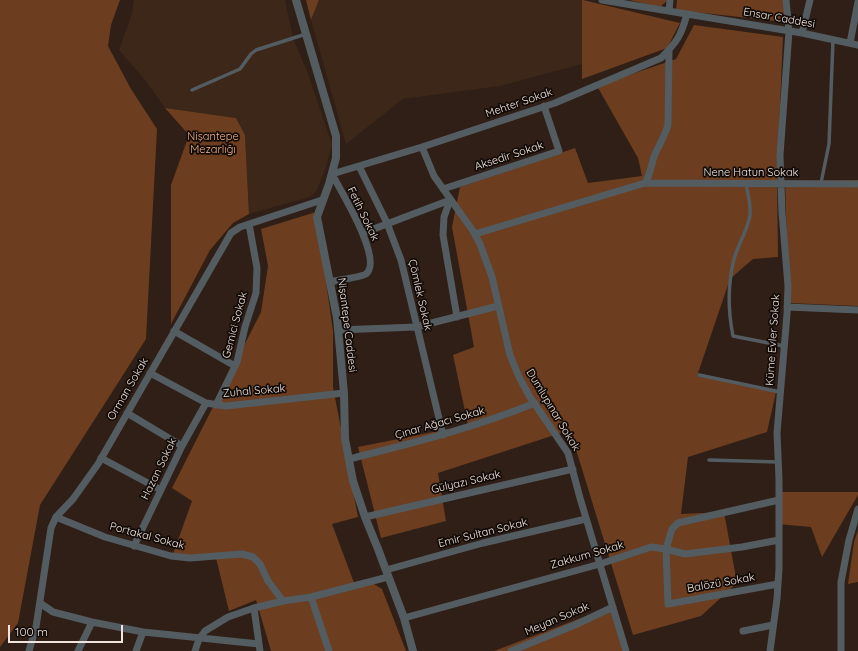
<!DOCTYPE html>
<meta charset="utf-8">
<style>
body{margin:0}
#map{position:relative;width:858px;height:651px;overflow:hidden;background:#2f1f16;font-family:Quicksand,sans-serif}
canvas{display:block}
.scale{position:absolute;left:8px;top:625px;width:115px;height:18px;box-sizing:border-box;border:2px solid #f0e4de;border-top:0;padding-left:5px;font-size:12px;line-height:14px;white-space:nowrap;color:#f0e4de;-webkit-text-stroke:3px #120b07;paint-order:stroke}
</style>
<div id="map">
<canvas width="858" height="651"></canvas>
<div class="scale">100 m</div>
</div>
<script>
const ctx = document.querySelector('canvas').getContext('2d');
ctx.lineJoin = 'round';
function paint(path, color) { ctx.fillStyle = color; ctx.fill(path, 'evenodd'); }
function stroke(path, color, width, dash) { ctx.strokeStyle = color; ctx.lineWidth = width; ctx.lineCap = dash ? 'butt' : 'round'; ctx.setLineDash(dash || []); ctx.stroke(path); }
function write(font, color, halo, rows, align = 'center') {
  ctx.font = font + ' Quicksand,sans-serif'; ctx.lineWidth = 3.5; ctx.setLineDash([]); ctx.textBaseline = 'middle'; ctx.strokeStyle = halo; ctx.fillStyle = color; for (const [text, x, y, turn = 0] of rows) {
    ctx.save(); ctx.translate(x, y); ctx.rotate((+turn || 0) * Math.PI / 180); ctx.textAlign = isNaN(turn) ? turn : align; if (halo) ctx.strokeText(text, 0, 0); ctx.fillText(text, 0, 0); ctx.restore();
  }
}
paint(new Path2D(`
 M134 0H285L294 41 306 68 332 144 326 167 317 190 310 197 249 214 245 135 236 118 165 108 145 80 119 50 132 13Z
 M319 0H582V64L500 86 403 99 346 144 311 20Z`), '#3c2719');
paint(new Path2D(`
 M0 0H120L111 25 108 46 131 89 157 129 146 339 40 505 18 623 0 647Z
 M306 0H319L311 20Z
 M582 0H583L680 23 667 48 582 79Z
 M629 0H668L660 7Z
 M677 0H783L785 22 676 10Z
 M694 25 783 37 777 175 778 257 753 259 730 279 697 376 776 392 767 432 688 457 681 514 724 512 737 583 701 616 633 635 570 430 438 473 446 521 381 538 358 447 468 425 453 355 474 347 452 227 460 187 575 148 588 183 642 176 638 158 597 86 676 59Z
 M165 108 236 118 245 135 249 214 233 223 210 250 171 324V185L189 135Z
 M858 180V306L789 303 785 181Z
 M316 212 333 331V387L358 517 332 524 356 588 374 584 382 589 406 651H271L256 600 229 611 216 558 173 554 192 501 172 488 261 312 268 266 261 229Z
 M779 492H858V495L822 557 811 527 778 524Z
 M858 530V582L848 584 854 542Z
 M610 607 624 651H494Z`), '#6c3d1e');
stroke(new Path2D(`
 M192 90 240 69 251 54 256 50 306 34
 M821 183 829 144 833 40
 M746 184C748 194 751 204 750 215 748 230 738 244 734 259 728 283 728 311 733 336L784 346
 M699 375 780 392
 M709 460 778 462`), '#535c61', 3.5);
stroke(new Path2D(`
 M602 0 802 33 858 45
 M669 11 670 0
 M802 33 810 0
 M850 43 858 2
 M422 147 434 176 473 231 480 244 492 277 510 355 519 377 530 397 568 453 580 498 626 651
 M359 166 387 223 401 260 443 435
 M645 183 858 184
 M443 189 559 151 544 106
 M450 200 444 217 443 235 457 317
 M363 233 450 200
 M475 234 645 183C651 174 651 164 655 154 660 144 665 135 668 125L669 50
 M330 282C337 280 362 277 366 274 384 260 340 190 332 174L422 147 555 103 661 58C677 42 681 36 687 14
 M787 307 858 310
 M338 330 416 327 498 306
 M174 331 235 366
 M150 373 206 403 226 406 344 393
 M216 405 237 362 245 327 256 293 257 268 249 224
 M127 413 182 446
 M101 458 161 490
 M349 459C412 443 474 428 535 403
 M56 517 105 537 171 556 190 558 242 554 253 557 260 564 268 581 283 601
 M365 517 573 469
 M134 546 182 446 206 403
 M386 570 483 543 586 519
 M778 584 668 604 666 549 672 529 678 523 779 500
 M311 597 329 651
 M40 603 53 612 92 622 143 632 259 644
 M254 608 260 651
 M404 618 600 564 651 547 666 549 685 554 742 547 779 540
 M743 631 773 625
 M29 651 36 627 51 528 56 517 73 499 98 464 231 233 240 227 322 200
 M78 651 92 622
 M136 651 143 632
 M195 651 199 639 205 631 228 617 254 608 283 601 311 597 388 577
 M511 651 575 625 613 607
 M770 651 777 599 779 569V479L777 433 787 314 788 286 782 212 780 155 789 31 786 0
 M841 651V582L849 540 858 509`), '#535c61', 7);
stroke(new Path2D(`
 M296 0 336 136V158L329 184 317 217 337 318 344 393 345 439 353 481 365 517 378 549 404 618 413 651`), '#535c61', 8);
write('11px', '#f0e4de', '#120b07', [
 ["Ensar Caddesi",779,18,10],
 ["Mehter Sokak",519,103,-19],
 ["Aksedir Sokak",509,156,-18],
 ["Nene Hatun Sokak",751,173],
 ["Fetih Sokak",363,214,64],
 ["Çömlek Sokak",420,295,77],
 ["Gemici Sokak",235,325,-75],
 ["Nişantepe Caddesi",347,325,83],
 ["Küme Evler Sokak",773,340,-86],
 ["Orman Sokak",128,389,-60],
 ["Zuhal Sokak",254,391,-5],
 ["Dumlupınar Sokak",553,410,59],
 ["Çınar Ağacı Sokak",440,423,-16],
 ["Hazan Sokak",159,469,-64],
 ["Gülyazı Sokak",466,482,-13],
 ["Emir Sultan Sokak",483,533,-14],
 ["Portakal Sokak",147,536,15],
 ["Zakkum Sokak",587,555,-16],
 ["Balözü Sokak",721,583,-10],
 ["Meyan Sokak",557,619,-23]
]);
write('11px', '#f7b48c', '#120b07', [
 ["Nişantepe",213,137],
 ["Mezarlığı",213,150]
]);
</script>
